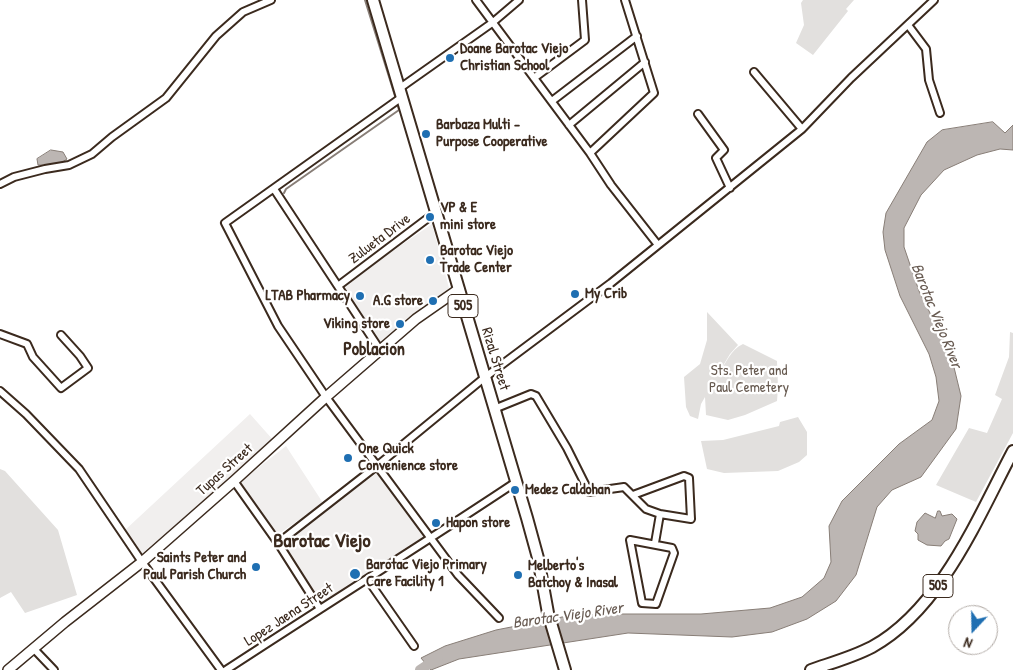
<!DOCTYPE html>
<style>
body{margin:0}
#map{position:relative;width:1013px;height:670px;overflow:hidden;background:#fff;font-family:"Patrick Hand",sans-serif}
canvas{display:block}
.north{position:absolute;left:948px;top:605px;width:50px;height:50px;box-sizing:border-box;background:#fff;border:1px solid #b1aaa5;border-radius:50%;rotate:201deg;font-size:14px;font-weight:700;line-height:20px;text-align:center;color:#3b2a1e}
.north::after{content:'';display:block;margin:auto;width:18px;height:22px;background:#1f6fb2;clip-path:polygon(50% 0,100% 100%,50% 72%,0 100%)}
</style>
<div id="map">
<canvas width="1013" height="670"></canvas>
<div class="north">N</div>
</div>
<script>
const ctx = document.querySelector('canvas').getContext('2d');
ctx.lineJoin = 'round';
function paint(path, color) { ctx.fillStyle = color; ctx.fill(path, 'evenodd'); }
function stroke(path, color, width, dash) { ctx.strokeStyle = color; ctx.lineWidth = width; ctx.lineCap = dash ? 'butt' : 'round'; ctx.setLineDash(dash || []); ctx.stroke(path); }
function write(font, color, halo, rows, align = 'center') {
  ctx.font = font + ' "Patrick Hand",sans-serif'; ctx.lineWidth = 4.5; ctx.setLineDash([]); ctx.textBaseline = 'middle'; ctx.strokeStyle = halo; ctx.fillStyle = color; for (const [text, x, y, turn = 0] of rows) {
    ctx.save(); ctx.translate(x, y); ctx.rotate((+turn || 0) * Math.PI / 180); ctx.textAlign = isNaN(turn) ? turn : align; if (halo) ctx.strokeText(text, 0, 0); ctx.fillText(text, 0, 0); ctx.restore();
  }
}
paint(new Path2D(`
 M432 224 449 288 380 345 343 285Z
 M250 414 274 441 140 555 124 531Z
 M286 446 323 503 276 536 239 483Z
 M377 473 427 538 320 606 281 543Z`), '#f1efee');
paint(new Path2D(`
 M803 0H854L846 9 848 11 813 55 796 43 804 25 801 3Z
 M707 312 738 345 730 354 718 374C726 364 730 350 743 344L777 361 778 387 777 401 745 415 728 420 706 415 705 397 701 404 698 419 690 416 686 407 684 377 700 364 707 340Z
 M1010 332 1013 333V433L976 502 936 485 969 428 987 433 1002 399 995 395 1009 357Z
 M798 417 807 432V455L799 462 778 471 724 473 707 469 701 441 723 440 779 426 780 422Z
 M0 469 5 471 58 530 77 595 25 613 11 592 0 598Z`), '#e2e0de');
const water = new Path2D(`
 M993 122 1005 133 1013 125V150L1000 149 977 155 944 170 921 195 904 228V247L919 291 951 355 961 396 956 429 921 477 892 490 877 507 856 575 836 601 807 619 772 632 732 637 628 633 459 659 431 670 421 658 445 646 496 630 562 617 599 614H701L770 608 802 597 824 578 831 562 829 526 842 501 899 444 932 420 939 401 936 377 929 354 900 296 885 250 883 232 886 213 927 142 942 130Z
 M51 150 63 152 67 159 58 165H38L37 159Z
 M938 511H940L942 516 952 514 957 519 949 539 945 541 941 546 927 545 918 540V534L915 531 917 522 925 513 935 518Z`);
paint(water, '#bcb6b3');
stroke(water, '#887e77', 1);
stroke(new Path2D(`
 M365 0 395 96
 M284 193 286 189 399 110 398 106`), '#887e77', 2);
stroke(new Path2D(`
 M420 670 438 658`), '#bcb6b3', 10);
const street = new Path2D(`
 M476 0 590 153 611 185 658 245
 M908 25 926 49 929 80 940 113
 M754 72 802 129
 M534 78 585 40 582 0
 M400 88 492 23 519 0
 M402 97 225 223 278 326 326 397 458 575 499 618
 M552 101 637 36
 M698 114 724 150 716 158 730 188
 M569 125 645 62
 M590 153 654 93 625 0
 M0 184 14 177 45 169 69 165 92 154 112 137 166 98 216 36 243 12 271 0
 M274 189 380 350
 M338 286 436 212
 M0 334 27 344 33 357 61 388 88 368 80 356 61 335
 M0 391 26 414 79 469 142 562 221 670
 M494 409 531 394 536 396 567 448 589 492 624 487 646 509 660 514 691 519 689 478 684 476 633 495
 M234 481 278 543 320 609
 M630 540 672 548 674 553 656 604 642 603Z
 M278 543 378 465 484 378 611 283 802 129 851 78 934 0
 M655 543 660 514
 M368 580 414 646
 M34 649 54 670
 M226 670C322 607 420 546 516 482`);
const secondary = new Path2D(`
 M8 670 65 622 142 562 234 481 326 397 416 319 459 289`);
const primary = new Path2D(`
 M373 0 527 518 538 558 548 613 565 670
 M811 670C831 663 853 657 872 647 941 609 978 517 1013 451`);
stroke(street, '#3b2a1e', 10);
stroke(secondary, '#3b2a1e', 12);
stroke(primary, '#3b2a1e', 14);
stroke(street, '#fff', 6);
stroke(secondary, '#fff', 9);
stroke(primary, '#fff', 10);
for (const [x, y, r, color] of [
 [450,58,5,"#1f6fb2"],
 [426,134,5,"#1f6fb2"],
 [430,217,5,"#1f6fb2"],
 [430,260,5,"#1f6fb2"],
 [575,294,5,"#1f6fb2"],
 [360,296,5,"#1f6fb2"],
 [433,301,5,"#1f6fb2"],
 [400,324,5,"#1f6fb2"],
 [348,458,5,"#1f6fb2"],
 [515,490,5,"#1f6fb2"],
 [436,523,5,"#1f6fb2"],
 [256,567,5,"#1f6fb2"],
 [355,574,6,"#1f6fb2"],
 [518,575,5,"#1f6fb2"]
]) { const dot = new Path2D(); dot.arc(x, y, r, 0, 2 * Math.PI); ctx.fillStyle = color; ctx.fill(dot); stroke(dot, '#fff', 2); }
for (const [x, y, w] of [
 [463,306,30],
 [938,586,30]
]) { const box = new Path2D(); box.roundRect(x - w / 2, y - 11.5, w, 23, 4); ctx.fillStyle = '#fff'; ctx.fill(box); stroke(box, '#3b2a1e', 1); }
write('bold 14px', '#3b2a1e', null, [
 ["505",463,306],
 ["505",938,586]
]);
write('bold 15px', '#3b2a1e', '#fff', [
 ["Doane Barotac Viejo",460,49],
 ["Christian School",460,66],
 ["Barbaza Multi -",436,125],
 ["Purpose Cooperative",436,142],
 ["VP & E",440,208],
 ["mini store",440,225],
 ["Barotac Viejo",440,251],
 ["Trade Center",440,268],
 ["My Crib",585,294],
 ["LTAB Pharmacy",350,296,"right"],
 ["A.G store",423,301,"right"],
 ["Viking store",390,324,"right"],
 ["One Quick",358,449],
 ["Convenience store",358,466],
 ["Medez Caldohan",525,490],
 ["Hapon store",446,523],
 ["Saints Peter and",246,558,"right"],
 ["Paul Parish Church",246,575,"right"],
 ["Barotac Viejo Primary",366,565],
 ["Care Facility 1",366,582],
 ["Melberto's",528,566],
 ["Batchoy & Inasal",528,583]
], 'left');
write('15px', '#3b2a1e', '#fff', [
 ["Zulueta Drive",380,239,-37],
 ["Rizal Street",495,359,73],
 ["Tupas Street",225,470,-42],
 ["Lopez Jaena Street",289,615,-33]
]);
write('15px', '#65584e', '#fff', [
 ["Sts. Peter and",749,371],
 ["Paul Cemetery",749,388]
]);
write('italic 16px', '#685b52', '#fff', [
 ["Barotac Viejo River",936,316,68],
 ["Barotac Viejo River",568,616,-8]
]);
write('bold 18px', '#3b2a1e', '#fff', [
 ["Poblacion",374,350]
]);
write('bold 20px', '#3b2a1e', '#fff', [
 ["Barotac Viejo",322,542]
]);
</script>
